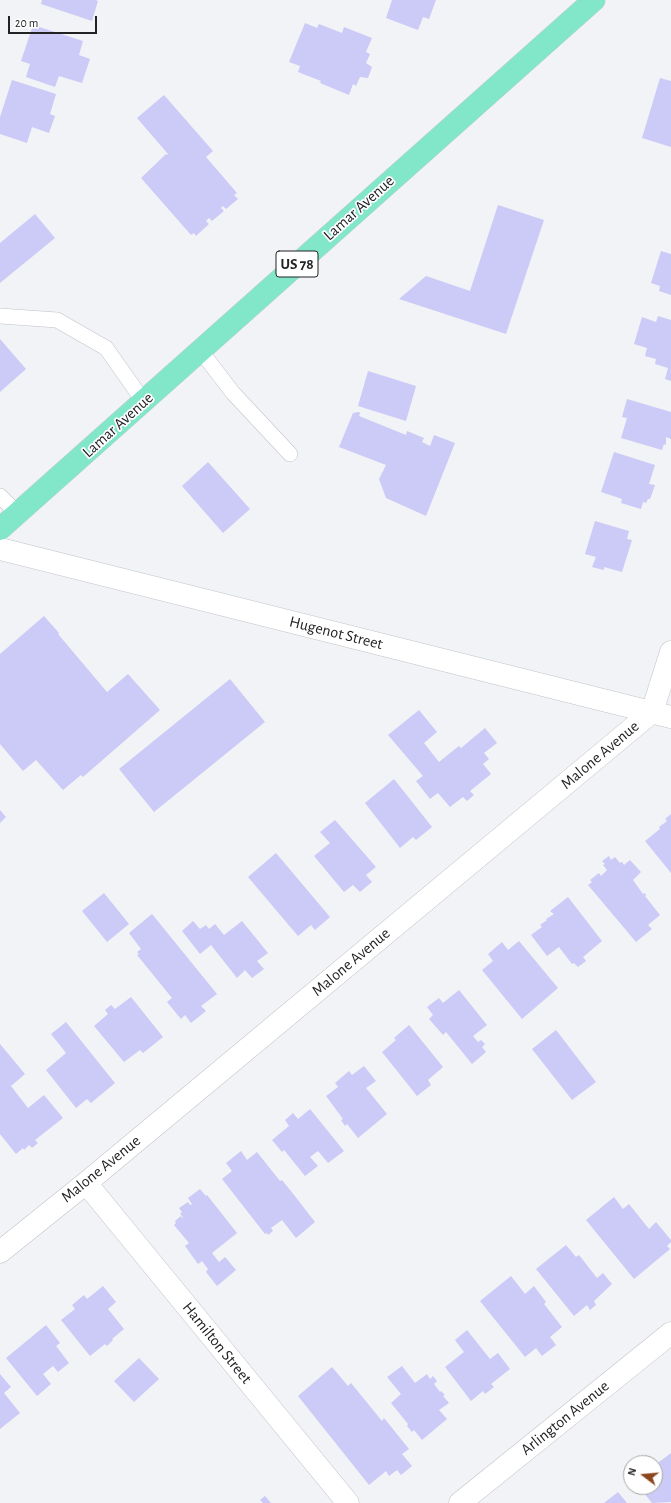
<!DOCTYPE html>
<style>
body{margin:0}
#map{position:relative;width:671px;height:1503px;overflow:hidden;background:#f1f3f7;font-family:"Alegreya Sans",sans-serif}
canvas{display:block}
.north{position:absolute;left:623px;top:1455px;width:40px;height:40px;box-sizing:border-box;background:#fff;border:1px solid #a6a7a7;border-radius:50%;rotate:286deg;font-size:11px;font-weight:700;line-height:16px;text-align:center;color:#212224}
.north::after{content:'';display:block;margin:auto;width:14px;height:18px;background:#8c471e;clip-path:polygon(50% 0,100% 100%,50% 72%,0 100%)}
.scale{position:absolute;left:8px;top:16px;width:89px;height:18px;box-sizing:border-box;border:2px solid #212224;border-top:0;padding-left:5px;font-size:12px;line-height:14px;white-space:nowrap;color:#212224;-webkit-text-stroke:3px #fff;paint-order:stroke}
</style>
<div id="map">
<canvas width="671" height="1503"></canvas>
<div class="north">N</div>
<div class="scale">20 m</div>
</div>
<script>
const ctx = document.querySelector('canvas').getContext('2d');
ctx.lineJoin = 'round';
function paint(path, color) { ctx.fillStyle = color; ctx.fill(path, 'evenodd'); }
function stroke(path, color, width, dash) { ctx.strokeStyle = color; ctx.lineWidth = width; ctx.lineCap = dash ? 'butt' : 'round'; ctx.setLineDash(dash || []); ctx.stroke(path); }
function write(font, color, halo, rows, align = 'center') {
  ctx.font = font + ' "Alegreya Sans",sans-serif'; ctx.lineWidth = 3.5; ctx.setLineDash([]); ctx.textBaseline = 'middle'; ctx.strokeStyle = halo; ctx.fillStyle = color; for (const [text, x, y, turn = 0] of rows) {
    ctx.save(); ctx.translate(x, y); ctx.rotate((+turn || 0) * Math.PI / 180); ctx.textAlign = isNaN(turn) ? turn : align; if (halo) ctx.strokeText(text, 0, 0); ctx.fillText(text, 0, 0); ctx.restore();
  }
}
paint(new Path2D(`
 M42 0H96L98 1 92 21 41 4Z
 M392 0H436L429 19 423 17 418 30 386 18Z
 M305 23 317 28 319 24 342 33 344 27 372 38 366 52 370 54 366 63 372 67 368 78 360 77 356 86 353 84 349 95 320 83 321 81 298 72 300 66 289 62Z
 M33 25 83 41 79 55 90 59 82 83 59 76 55 87 26 77 30 64 21 61Z
 M660 78 671 81V147L642 138Z
 M12 80 56 94 50 114 55 116 49 133 32 127 27 143 0 134V117Z
 M164 95 213 151 206 157 237 193 234 195 238 199 226 209 223 206 221 208 224 211 212 221 209 218 206 221 209 224 196 236 194 233 191 235 141 178 166 154V155L168 154 137 118Z
 M498 205 544 220 506 334 399 299 426 276 470 291Z
 M35 214 55 238 0 283V243Z
 M661 251 671 254V295L659 291 660 286 651 283Z
 M658 316 671 320V381L665 379 668 368 655 364 656 359 645 356 647 348 634 344 642 317 656 322Z
 M0 339 26 369 0 392Z
 M368 371 416 386 406 421 358 406Z
 M627 399 671 412V439L666 437V445L664 444 662 450 621 438 627 418 622 417Z
 M359 412 360 413 359 416 406 435 407 431 424 438 422 442 430 446 434 435 455 443 426 516 386 498 379 479 386 465 339 447 353 413Z
 M614 452 655 465 649 484 655 485 650 499H648L646 503 643 502 641 509 621 503 622 499 601 492Z
 M208 462 250 509 223 533 182 486Z
 M595 521 629 531 627 539 632 540 622 572 604 567V570L592 567 596 557 585 554Z
 M44 616 59 633 58 634 107 692 128 674 160 710 83 777 81 775 63 790 36 760 23 771 0 744V654Z
 M230 679 265 722 154 812 119 769Z
 M419 710 437 732 424 743 439 762 459 746 461 748 485 728 497 743 484 753 489 759 483 764 491 774 470 791 474 795 467 801 463 797 450 807 438 793 430 799 416 781 423 776 388 735Z
 M394 779 432 827 416 840 413 837 400 848 365 803Z
 M0 810 6 817 0 823Z
 M671 814V873L645 841 660 829 659 827 667 821 665 819Z
 M335 820 376 867 366 875 372 882 360 892 353 885 344 892 314 856 330 843 320 832Z
 M276 853 330 917 315 930 311 925 298 936 248 877Z
 M609 856 611 860 615 857 620 863 622 862 624 865 630 860 641 872 633 880 643 894 645 893 646 895 645 896 660 915 648 925 652 929 636 942 588 885 592 882 590 880 599 873 601 876 607 870 603 865 605 864 602 861Z
 M104 893 129 924 107 942 82 911Z
 M568 897 602 941 583 957 586 961 578 967 574 963 572 964 559 947 547 956 531 935 542 927 540 925 547 920 546 919 554 914 550 911Z
 M152 914 217 994 201 1006 206 1011 191 1023 185 1015 181 1019 167 1002 172 998 137 955 139 954 137 952 141 949 129 933Z
 M193 921 200 929 206 925 209 929 215 924 224 935 242 921 268 953 257 961 264 969 252 978 245 970 237 978 211 945 200 954 182 931Z
 M519 941 558 988 522 1019 482 970 493 961 488 954 502 942 508 950Z
 M459 990 487 1025 473 1036 478 1042 481 1040 485 1044 482 1047 486 1052 472 1064 446 1032 443 1035 429 1019 433 1015 427 1007 439 998 443 1003Z
 M131 997 163 1037 143 1053 140 1050 124 1062 94 1026 108 1014 105 1010 111 1005 115 1009Z
 M66 1022 115 1083 91 1103 87 1099 76 1108 46 1070 66 1053 51 1034Z
 M409 1025 443 1067 428 1080 431 1085 417 1096 382 1052 396 1040 394 1038Z
 M556 1030 596 1082 572 1100 532 1049Z
 M0 1044 25 1074 11 1086 28 1108 44 1095 63 1118 35 1140 38 1143 32 1148 29 1145 24 1150 23 1148 16 1154 0 1134Z
 M364 1066 376 1081 366 1088 387 1114 358 1138 347 1124 345 1126 341 1120 343 1119 326 1096 338 1087 335 1083 349 1071 352 1075Z
 M310 1109 344 1151 328 1163 318 1151 310 1157 318 1166 305 1176 284 1150 282 1152 272 1140 289 1126 285 1120 293 1113 298 1119Z
 M241 1151 247 1160 257 1152 280 1181 282 1180 294 1195 315 1222 296 1238 282 1220 271 1228 273 1231 268 1235 267 1233 265 1234 222 1179 232 1171 226 1163Z
 M200 1189 206 1196 207 1195 237 1233 212 1253 219 1262 225 1257 236 1270 217 1286 206 1272 208 1269 202 1261 198 1264 185 1246 189 1243 174 1225 176 1223 175 1221 181 1216 182 1218 183 1217 180 1214 182 1212 179 1208 188 1202 190 1205 192 1204 188 1198Z
 M614 1197 623 1209 629 1204 649 1229 656 1222 671 1240V1242L667 1246 670 1249 634 1279 586 1220Z
 M566 1245 576 1257 579 1255 597 1278 603 1273 612 1284 594 1301 596 1305 590 1310 587 1305 574 1316 536 1269Z
 M511 1276 525 1294 534 1286 546 1302 544 1304 562 1327 550 1337 556 1345 542 1356 536 1348 525 1357 480 1301Z
 M103 1286 116 1302 108 1309 124 1329 112 1339 113 1340 107 1346 105 1344 90 1356 61 1320 75 1309 72 1305 84 1295 87 1299Z
 M46 1325 60 1343 56 1346 69 1363 58 1372 53 1366 43 1374 51 1384 37 1396 6 1358Z
 M467 1330 490 1359 498 1353 510 1369 491 1384 494 1387 485 1394 483 1391 471 1401 445 1367 464 1352 455 1340Z
 M139 1358 159 1379 134 1402 114 1381Z
 M402 1366 415 1383 427 1374 430 1379 433 1376 437 1381 434 1384 440 1392 441 1391 445 1395 443 1396 449 1403 439 1410 447 1419 422 1440 414 1430 412 1432 407 1426 408 1424 391 1403 401 1394 387 1377Z
 M332 1367 348 1386 351 1383 382 1421 384 1418 409 1449 402 1454 412 1466 401 1475 397 1470 389 1476 386 1471 369 1485 298 1396Z
 M0 1374 11 1387 4 1393 20 1413 0 1429Z
 M671 1453V1502L652 1503 640 1488 655 1487V1465Z
 M618 1492 627 1503H604Z
 M265 1496 271 1503H263L260 1500Z`), '#cccaf6');
const service = new Path2D(`
 M0 316 57 320 106 348 144 402
 M200 350 233 393 290 454
 M0 496 18 514`);
const minor = new Path2D(`
 M0 549 671 717
 M86 1183 348 1503
 M0 1252 86 1183 652 712 671 652
 M460 1503 671 1333`);
const primary = new Path2D(`
 M0 529 594 0`);
stroke(service, '#c0c3c7', 16);
stroke(minor, '#c0c3c7', 23);
stroke(primary, '#cececf', 23);
stroke(service, '#fff', 15);
stroke(minor, '#fff', 22);
stroke(primary, '#82e6c9', 22);
for (const [x, y, w] of [
 [297,264,42]
]) { const box = new Path2D(); box.roundRect(x - w / 2, y - 13, w, 26, 3); ctx.fillStyle = '#fff'; ctx.fill(box); stroke(box, '#212224', 1); }
write('bold 15px', '#212224', null, [
 ["US 78",297,264]
]);
write('16px', '#212224', '#fff', [
 ["Lamar Avenue",359,208,-42],
 ["Lamar Avenue",118,425,-42],
 ["Hugenot Street",336,633,14],
 ["Malone Avenue",600,755,-40],
 ["Malone Avenue",351,962,-40],
 ["Malone Avenue",101,1169,-39],
 ["Hamilton Street",217,1343,51],
 ["Arlington Avenue",565,1418,-39]
]);
</script>
